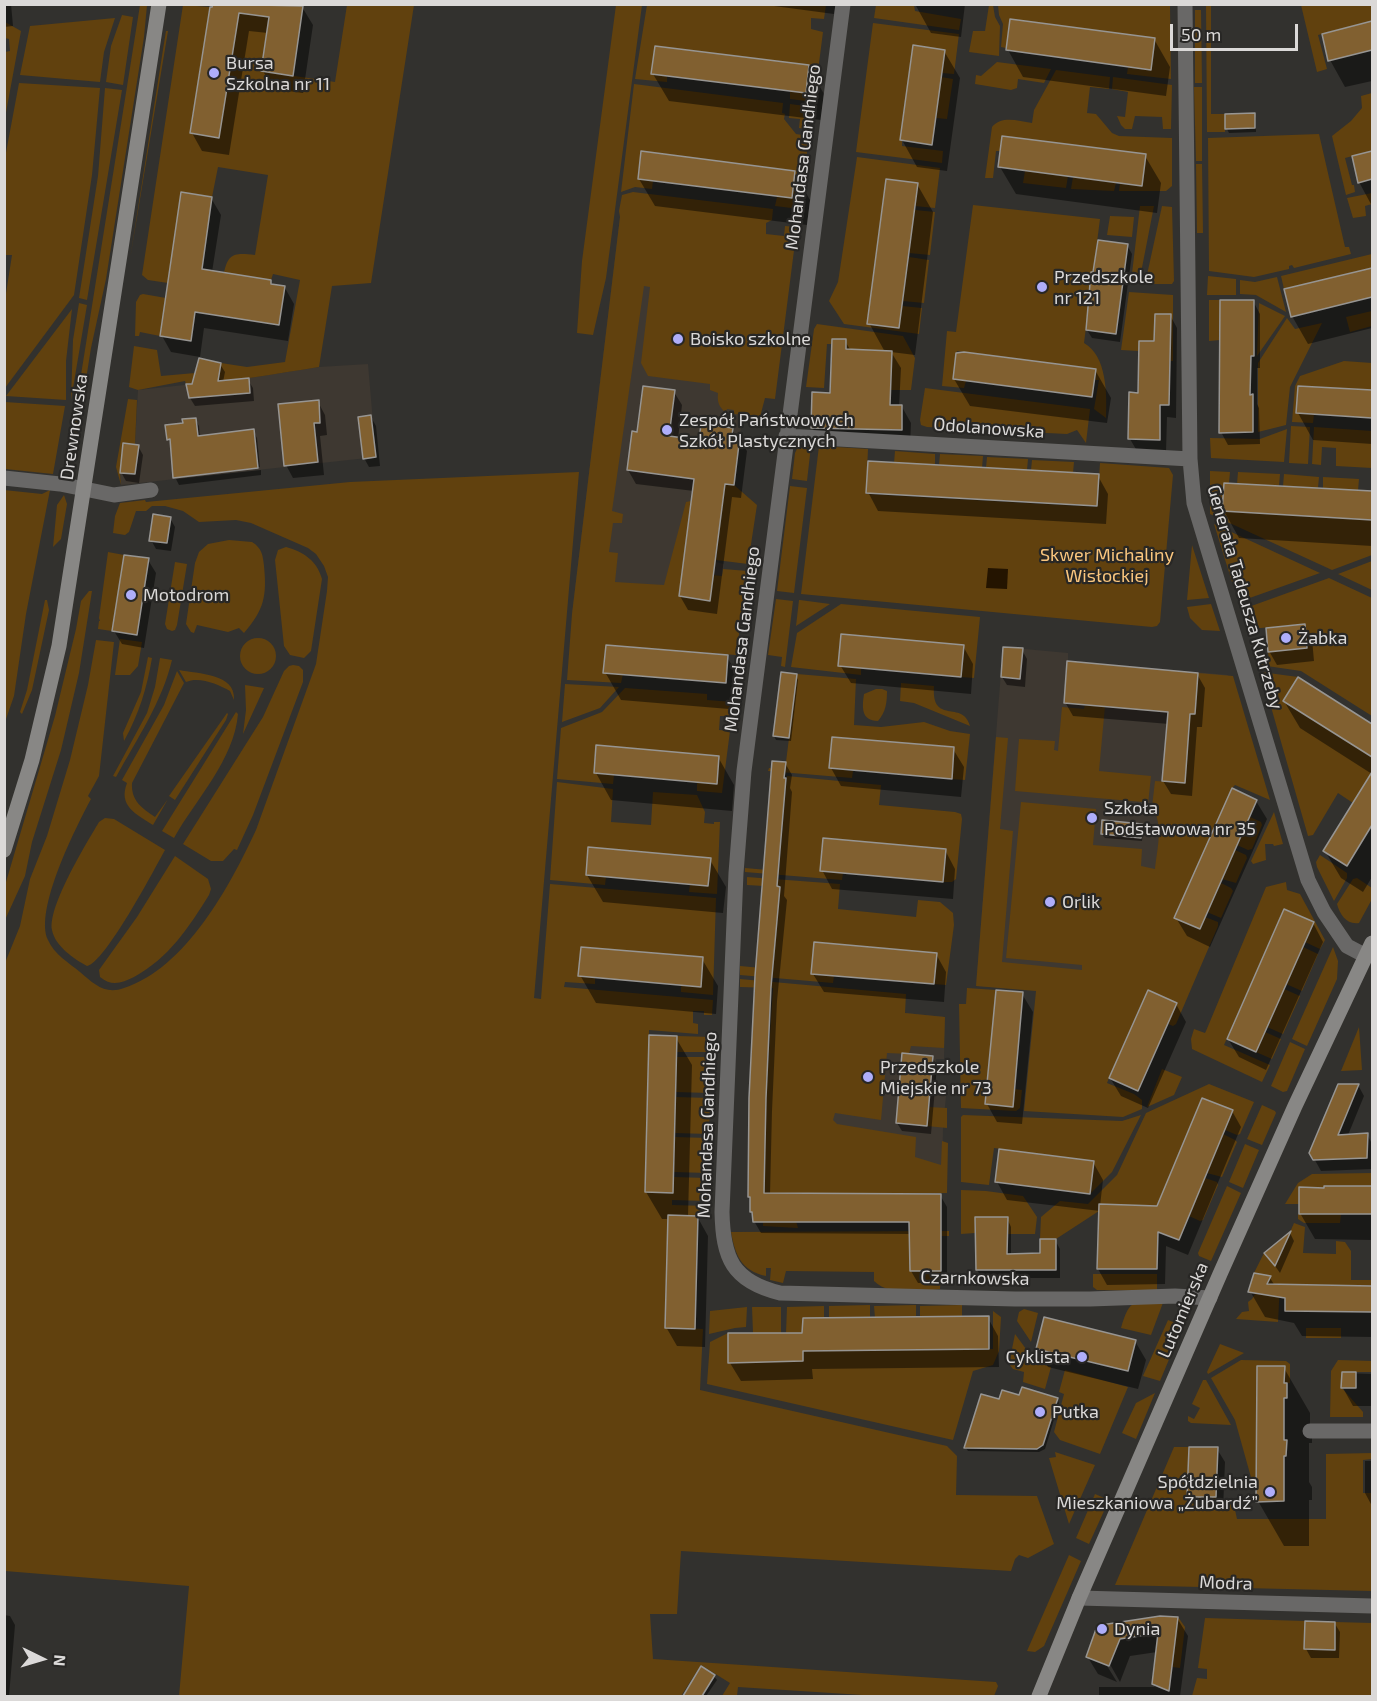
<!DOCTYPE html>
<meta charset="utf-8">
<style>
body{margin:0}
#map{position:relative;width:1377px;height:1701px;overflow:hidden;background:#32312e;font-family:"Exo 2",sans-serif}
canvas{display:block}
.frame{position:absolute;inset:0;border:6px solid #dbd9d8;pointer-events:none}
.north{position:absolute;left:12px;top:1629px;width:60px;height:60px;-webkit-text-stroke:4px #282725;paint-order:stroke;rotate:95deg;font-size:16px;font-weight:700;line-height:24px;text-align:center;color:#dbd9d8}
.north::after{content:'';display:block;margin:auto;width:21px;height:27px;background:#dbd9d8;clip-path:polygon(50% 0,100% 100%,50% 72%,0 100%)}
.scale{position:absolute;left:1170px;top:24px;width:128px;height:27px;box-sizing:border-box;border:3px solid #dbd9d8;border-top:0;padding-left:8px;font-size:18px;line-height:21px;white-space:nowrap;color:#dbd9d8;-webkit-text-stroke:4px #282725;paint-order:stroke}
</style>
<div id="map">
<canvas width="1377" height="1701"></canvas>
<div class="frame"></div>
<div class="north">N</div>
<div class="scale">50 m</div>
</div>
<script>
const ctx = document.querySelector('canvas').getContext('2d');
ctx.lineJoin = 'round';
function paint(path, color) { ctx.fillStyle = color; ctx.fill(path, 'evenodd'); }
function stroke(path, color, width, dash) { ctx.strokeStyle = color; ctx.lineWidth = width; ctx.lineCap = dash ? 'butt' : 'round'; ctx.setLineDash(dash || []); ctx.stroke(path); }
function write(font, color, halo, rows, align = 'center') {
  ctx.font = font + ' "Exo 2",sans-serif'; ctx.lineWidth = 4.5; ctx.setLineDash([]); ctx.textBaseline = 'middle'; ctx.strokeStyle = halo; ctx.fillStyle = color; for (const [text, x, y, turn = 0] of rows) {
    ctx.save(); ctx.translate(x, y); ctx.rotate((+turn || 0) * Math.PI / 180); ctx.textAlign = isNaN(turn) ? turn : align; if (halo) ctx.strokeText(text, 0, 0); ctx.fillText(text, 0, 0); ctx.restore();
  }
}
paint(new Path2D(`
 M620 217 745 395 734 485H725L716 562 724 564 722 576 713 575 706 631 572 614Z
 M368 364 376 457 121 485 120 473 123 443 135 444 138 390 249 378 319 367Z
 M1003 647 1068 653V661L1228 675 1105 1007 1042 991 976 986Z
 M808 1003 945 1017 944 1059H936L933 1094 946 1096 943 1128 942 1180 794 1158Z`), '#3e3831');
paint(new Path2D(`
 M1332 4 1372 5V21L1318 35 1327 69 1317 72 1301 5Z
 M140 5H147L144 37 106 279 91 348 74 455 69 450Z
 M183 5 210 7 190 133 219 138 239 13 269 17 261 71 335 82 347 5H414L371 283 332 286 319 367C275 374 231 382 186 384L185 381 138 390 129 387 134 346 157 350 161 376 195 373 218 377 221 363 247 367 285 362 300 280 273 274 271 280 224 273C228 252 236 253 255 255L268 175 218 167 212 197 182 192 168 283 148 280 142 275Z
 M616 5H642L606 278 593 335 577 333 582 261Z
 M647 5H826L824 19 811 18V29L823 32 814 102 790 99V91L806 93 809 65 655 46 652 74 667 76V82L635 79Z
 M914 5 915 11 961 19 959 30 874 18 876 5Z
 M989 5H993L995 17 1000 26 999 56 969 52 973 31H985Z
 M998 5H1170L1171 79 1127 74 1128 67 1154 38 1011 19 1006 48 1001 47 1003 24 999 15Z
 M1206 5H1211V114H1225V132H1207Z
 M1195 10H1201L1202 83H1195Z
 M122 15 133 17 123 85 106 82 111 46Z
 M115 18 104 52 100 82 20 75 30 26Z
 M5 22 21 31 5 118V52L10 51 9 39 5 38Z
 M873 23 959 34 954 74 942 73 945 50 913 46 900 140H902V146L943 151 942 163 856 152Z
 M166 31H168L130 259 162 56Z
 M997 62 1051 69 1044 83 1018 79 1017 88 1011 90 975 84 976 75 981 76Z
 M1056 70 1110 77 1109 89 1090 87 1087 113 1096 114 1112 133 1119 136 1172 138V186L1166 191H1119L1120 183 1142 186 1146 154 1003 136 1000 151H996L993 178H985L992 127C1002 115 1018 121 1032 123L1034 110Z
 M941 77 953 79 947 119 936 118Z
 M1113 77 1172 85 1171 129H1163L1162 117 1135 116 1132 129H1125L1121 125 1117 116 1125 117 1128 92 1112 89Z
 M19 83 100 88 92 175 74 295 5 388V300L12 255H5V158Z
 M634 84 783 103 782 113 785 114 784 119 796 134 809 136 800 209 775 206 777 197 792 198 795 171 641 151 638 179 653 181 652 189 635 187 621 192Z
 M1194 87H1202V161H1196Z
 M105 88 122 90 87 300 79 298 98 176Z
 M1372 93V151L1345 158 1352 185H1354L1355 192 1346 195 1332 136 1351 121 1362 108 1361 96Z
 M790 104 813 107 811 130 799 128 800 119 789 118Z
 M1319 134 1345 247H1349L1351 254 1294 268 1292 265 1289 266V269L1254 277 1209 271 1208 138Z
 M857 157 940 168 935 208 915 206 918 183 886 179 867 323 899 328 902 306 922 308 919 334 844 324 829 301 838 282Z
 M1196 164H1202L1203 233H1197Z
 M1025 171 1068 176 1066 188 1023 183Z
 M1073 177 1116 183 1114 191 1071 189Z
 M633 192 773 209 772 220 766 223V234L784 236 785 226 797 227 775 399 765 398 760 417 734 414V410L727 409 726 413C719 407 717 402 718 393L710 390V384L648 376 641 363 650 287 644 286 612 511 623 514 622 523H613L609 552 618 553 615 582 664 585 686 502 691 501 679 596 710 600 713 575 722 576 723 569 748 571 736 655 606 645 603 673 623 674 621 683 567 680 572 614 620 217 619 211 622 195Z
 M1372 193V204L1365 206 1366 216 1353 218 1347 198Z
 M973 205 1100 219 1084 343C1107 356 1107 394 1106 418L1094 409 1099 380H1094L1096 369 957 351 953 379 966 381 964 388 942 386 947 331 956 332Z
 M1140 206H1154L1139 283 1131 282Z
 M1162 206 1172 207 1174 281 1172 284H1145Z
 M915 210 935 212 930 255 909 253Z
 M1110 216 1134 217 1132 237 1107 235Z
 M1372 254V268L1284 289 1281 276Z
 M909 257 929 260 924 303 903 301Z
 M1208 276 1236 279V295H1207Z
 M1277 277 1286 312 1256 295 1240 294V280L1255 282Z
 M1129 292 1173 295V361H1170L1171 314H1155L1154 341H1139V351L1121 350Z
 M143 294 166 298 160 336 140 332 139 336H135L136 302 140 295Z
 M1209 300H1220V340L1209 341Z
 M79 303 87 305 71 400 73 340Z
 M1259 303 1285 316 1257 356Z
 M72 309 66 361V400L6 396Z
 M1372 311V326L1350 332 1346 317Z
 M1287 318 1295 329 1322 323 1290 387 1286 425 1258 432V363Z
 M817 324 903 336 915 358 911 390H891L892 351 846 349V339H832V344H827L824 388 806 387 814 329Z
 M1344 361 1372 363V390L1298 386 1296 413 1314 414 1313 423 1292 422 1295 386 1300 376Z
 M925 388 1090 409 1086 443 1077 430 1067 434 927 427 921 425 920 420Z
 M128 399 137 400 135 444 123 443 120 473 121 485 116 467Z
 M5 402 65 406 53 474 5 469Z
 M1291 426 1310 427 1308 464 1289 463Z
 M1314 427 1372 431V468L1336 466V448L1322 447 1321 465 1312 464Z
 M1287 429 1284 462 1211 458 1210 438 1260 439Z
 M811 446 807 481 792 479 795 453 797 449Z
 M819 446 868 449 866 494 1097 507 1100 463 1169 468 1173 475 1160 622 1157 626 1152 627 801 594Z
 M895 451 935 454V465L894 463Z
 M940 454 983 456 982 468 939 465Z
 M987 457 1028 459 1027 470 986 468Z
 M1032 460 1074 462 1073 473 1031 470Z
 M1210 471 1230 472 1229 483 1224 484 1222 511 1372 520V555L1332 570 1210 514Z
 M579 472 534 998 541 999 550 884 716 898 713 995 681 992V985L701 986 703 957 581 947 578 976 595 977V984L565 982 564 987 713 1000 712 1015H704V1011H693V1023L698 1024V1034L649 1030 645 1192 672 1193 673 1177 707 1178 706 1201 672 1200V1205L707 1206 706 1216 668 1215 665 1327 703 1329 700 1390 947 1446 957 1456 956 1495 1037 1496 1054 1544 1028 1558 1019 1555 1015 1559 1011 1571 681 1551 677 1614H650L653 1659 996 1682 998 1686 994 1696H878L738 1687 737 1696H722L730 1683 701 1665 681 1696H179L189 1586 5 1571V963L20 926 30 879 47 836 70 760 88 685 96 640 114 642 99 776 88 796 91 799C76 827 34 910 48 940 54 954 69 963 80 972 94 984 105 995 124 988 186 968 230 886 256 830L316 664 327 591 328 577 324 566 316 554 308 548 251 523 236 520 199 522 183 511 165 506H152L146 511H136L129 532 125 535 113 533 115 516 120 503 145 500 146 502 350 482Z
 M1238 472 1280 474 1279 486 1237 484Z
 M1284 474 1319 477 1318 488 1283 486Z
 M1323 477 1359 479 1358 491 1323 489Z
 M725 484 734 485 757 505 748 564 716 560Z
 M790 486 807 488 794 593 777 591Z
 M4 490 42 494 50 490 26 614 14 696 5 722Z
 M64 495 67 504 61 539 53 547 57 505Z
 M1214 524 1320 573 1244 600 1238 580 1232 582Z
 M229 540 252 542C262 548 263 556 264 566 267 596 264 610 244 633L239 628 228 632 197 625 194 633 191 632 186 624 195 563 199 552 208 544Z
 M1192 545 1209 598 1187 600Z
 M286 547C304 552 317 561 322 579L311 651 304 658 290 655 284 646 275 560 278 550Z
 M108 552 124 555 112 631 98 629 99 621H100L99 618Z
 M1372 561V590L1338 574Z
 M175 562 187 564 177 625 175 630 172 631 167 629 165 624Z
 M1329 578 1372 598V716L1301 671 1260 665 1258 661 1269 660 1268 652 1307 648 1305 624 1250 629 1243 609Z
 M89 591H92L79 673 61 750 32 842 25 876 5 920 6 882 55 716 76 629 81 601Z
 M776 599 793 601 785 667 781 666 782 657 768 655Z
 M45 600H47L49 610 32 690 22 714 20 712 27 690Z
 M799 600H800L830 604 796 626Z
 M841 604 980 617 974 678 961 677 963 645 842 634 838 665 861 668V675L791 667 797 633Z
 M1211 604 1220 631 1202 630 1190 618 1187 607Z
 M240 656a18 18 0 1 1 36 0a18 18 0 1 1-36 0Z
 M120 639 142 642 138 666 130 675H115Z
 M148 657 152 658C147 688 139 714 124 741L123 733 141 692Z
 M160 658 172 660C162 702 137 739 116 777L113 776 147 713 155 687Z
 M293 665 299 666 303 670V682L253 815 237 850 234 849 223 861H211L183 844 263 717 284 671 289 666Z
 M179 670C198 674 236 673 234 700L230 691C218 684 199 676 186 682Z
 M177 671 184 683 132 783C131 801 142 808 155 817L168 799 153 825C136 814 118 806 127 783L122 780 164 705Z
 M1261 672 1298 677 1283 701 1372 757V772L1353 803 1338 793 1313 835 1308 836Z
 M1198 673 1233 676 1270 800 1235 785 1232 788 1175 917 1200 929 1205 917 1218 922V926L1176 1024 1173 1026 1168 1024 1177 1003 1148 990 1109 1078 1107 1083 1134 1094 1142 1100V1109L1123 1117 1024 1111 1036 991 976 986 996 737 1008 738 1000 829 1013 831 1002 962 1082 970V965L1006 958 1021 802 1096 809 1093 845 1142 849 1141 866 1155 869C1157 849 1164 825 1152 807L1155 781 1185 783 1190 714 1195 713Z
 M797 674 856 679 854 725 881 727 924 722 950 731 970 734 965 780 952 779 954 747 832 737 829 768 853 771 852 778 768 771 769 768 785 770Z
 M901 683 934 686C931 726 963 699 970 726L914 703 900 701Z
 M565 684 619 687 600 708 562 722Z
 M245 685 264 688 243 734 246 710Z
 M625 688 707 694V700L733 702 731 716H720L719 730 730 731 722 793 697 791V782L717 784 719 756 596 746 594 773 614 775 613 784 557 779 561 728 602 712Z
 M876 689H882L887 691C887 702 886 712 878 721 861 721 862 707 864 694Z
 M1085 705 1105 706 1099 771 1151 776 1148 804 1143 802 1015 791 1019 739 1055 741 1054 750 1058 751 1062 707 1084 709Z
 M236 712 238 714C234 760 196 799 174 838L162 831Z
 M227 713 228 714 226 720 175 800 169 796Z
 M787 776 881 785 879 805 955 812 961 814 962 819 956 879 952 882H943L945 849 823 838 843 873 842 880 745 872V868L779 871Z
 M557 782 613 789 611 822 651 825 653 792 697 795 705 812 704 823 714 824V822H720L717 894 689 892 690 884 708 886 711 859 588 848 586 875 606 877 605 885 550 880Z
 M1274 812 1283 844 1274 846 1273 844H1265L1266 860 1253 864 1251 861Z
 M1250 817 1261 822 1262 825 1252 849 1248 850 1237 845Z
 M105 818 114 819 165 850C154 870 105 963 87 966 74 959 55 946 52 930 48 906 86 844 99 822Z
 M1235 850 1246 855 1247 858 1236 883 1222 879Z
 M1320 855 1347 873V878L1334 901 1317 867 1316 862Z
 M175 856 208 879 211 889 209 895C189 927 169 958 134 977 122 983 112 987 100 977L99 970 137 917Z
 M747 877 840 884 838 909 916 917 918 900 940 902 953 913 954 925 946 985 934 984 936 953 815 942 834 976 833 983 740 975V966L773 969 780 887 747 885Z
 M1357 878 1372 888V899L1359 923C1347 925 1340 915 1337 904L1353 879Z
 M1286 882 1287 890 1300 894 1325 940 1320 949 1305 942 1314 922 1284 909 1224 1045 1270 1065 1262 1082 1192 1049 1191 1039 1194 1029 1205 1033 1206 1031 1266 887Z
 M1221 883 1231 888 1233 891 1221 918 1207 912Z
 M1303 947 1318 954 1302 991 1286 984Z
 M1333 947 1338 961 1337 979 1307 1046 1292 1039Z
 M740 979 906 994 905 1013 945 1017 944 1048 911 1046 909 1054 887 1053 881 1120 835 1113 833 1120 837 1124 916 1137 915 1157 941 1165 942 1141 948 1143 947 1193H788L798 1228 763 1226 764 1166H748L749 1151 766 1098 773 988 740 987Z
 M967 988 996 990 985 1104 1014 1089 1022 1090 1020 1108 1016 1111 961 1108 959 1004H966Z
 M1284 989 1300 996 1283 1034 1267 1027Z
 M1359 1027 1362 1070 1341 1071Z
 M1265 1032 1281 1039 1272 1059 1256 1052Z
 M677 1036 712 1037 711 1052H676Z
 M1290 1042 1305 1049 1287 1091 1283 1092 1271 1086Z
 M676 1057H711L710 1093 675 1092Z
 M1162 1069 1182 1077 1174 1095 1147 1107Z
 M1209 1084 1254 1102 1240 1134 1237 1135 1225 1130 1233 1110 1202 1098 1149 1228 1099 1204V1211L1056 1239H1040L1041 1217 1060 1201 1088 1204 1117 1175 1146 1113Z
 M675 1097 710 1098 709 1134 674 1133Z
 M1262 1105 1275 1111 1276 1113 1262 1145 1247 1139Z
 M928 1107 947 1108V1128L927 1126Z
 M963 1115 1122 1121 1141 1115 1112 1172 1090 1194 1093 1161 994 1148 989 1185 961 1182V1117Z
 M1223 1134 1235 1140 1237 1142 1222 1177 1207 1173Z
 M674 1137 708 1138V1173L673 1172Z
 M1245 1144 1259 1150 1243 1188 1229 1182Z
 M1372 1173V1186H1324V1213L1341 1214 1340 1223H1304L1298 1219V1214H1315L1316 1188H1300L1299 1204H1285L1298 1183 1312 1174Z
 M1205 1178 1217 1182 1218 1185 1203 1220 1200 1221 1189 1216Z
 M1227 1186 1241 1193 1211 1261 1199 1256 1198 1253Z
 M961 1190 986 1191 1023 1196 1037 1217 1035 1234H1007V1217H976L975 1233 961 1234Z
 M1294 1223 1305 1227 1303 1253 1336 1254V1241L1345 1242 1351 1251V1280H1372V1286L1280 1284 1278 1322 1236 1319 1242 1312 1249 1311 1248 1302 1252 1299 1266 1276 1254 1273 1264 1253 1277 1262Z
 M949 1231V1236H941V1244H909L910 1271H941L940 1289C919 1292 891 1297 874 1281V1272L786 1271 783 1283 770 1280 771 1268H766V1276C741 1271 735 1254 731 1232Z
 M1093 1274H1157V1291L1097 1290 1093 1287Z
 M1164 1300 1151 1335 1121 1328C1130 1297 1134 1302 1164 1300Z
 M870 1305V1317L829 1318V1306Z
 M916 1305V1317L875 1318 874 1306Z
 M962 1305V1317H920V1306Z
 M824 1306V1318L802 1333H786L787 1307Z
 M747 1307 746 1327 735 1328 709 1334 710 1311Z
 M752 1307H781V1333H753Z
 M1024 1309 1038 1313 1031 1342 1017 1321 1019 1312Z
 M993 1311 1001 1317 999 1351 993 1365 973 1371 953 1440 707 1384 710 1342 728 1333 729 1363 802 1361 803 1351 993 1349Z
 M1168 1320 1183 1326 1160 1381 1143 1376Z
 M1306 1328H1341V1338H1306Z
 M1015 1334 1029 1353 1028 1360 1051 1367 1045 1389 1023 1382 1024 1372 1013 1369 1009 1364Z
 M1220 1344 1244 1353 1208 1374 1207 1372Z
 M1241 1360 1286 1361 1290 1364V1383H1284V1366H1257L1256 1482 1252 1481 1235 1420 1211 1378Z
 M1338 1360 1372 1361V1372H1342V1388L1363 1412V1417H1330L1331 1371Z
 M1065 1370 1128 1387 1100 1454 1060 1440 1054 1432 1064 1394 1059 1392Z
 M1203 1380H1206L1231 1425 1191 1423 1188 1421V1416L1194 1419 1200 1408 1192 1404Z
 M1155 1393 1136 1439 1122 1433 1136 1403Z
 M1174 1447H1189L1187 1496 1216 1497V1503L1234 1505 1237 1519H1326V1454L1372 1453V1459L1363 1460V1493H1372V1591L1115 1585Z
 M1055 1452 1095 1465 1069 1524 1049 1458 1056 1457Z
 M1095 1494 1109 1500 1089 1544 1076 1538Z
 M1069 1555 1081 1561 1044 1646 1035 1652 1027 1651Z
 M1178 1617 1185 1627 1180 1668 1172 1667Z
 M1205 1618 1305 1621V1649L1335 1650V1622L1372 1623V1696H1192L1197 1678 1207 1679V1669L1198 1668Z`), '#61410e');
paint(new Path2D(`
 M988 568 1008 569 1007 589 986 588Z`), '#241400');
paint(new Path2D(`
 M4 4H11L13 26 4 27Z
 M212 4H284L302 7 313 25 303 93 273 89 263 71 268 33 249 31 229 155 202 151 192 133Z
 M759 4H836L834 14Z
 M915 4H965L961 37 931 33Z
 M1372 23V81L1345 87 1330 60 1324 35Z
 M1154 39 1170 67 1166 96 1023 77 1008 50Z
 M944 51 960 78 947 171 917 167 902 140Z
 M808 66 824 94 821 120 669 101 653 74Z
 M1254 115 1256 118V132L1229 133 1227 129Z
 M1372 153V206L1359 182 1353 157Z
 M1145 156 1161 183 1157 213 1016 194 1000 167Z
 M794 172 810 200 807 225 655 206 639 179Z
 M917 184 933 212 915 355 891 352 901 368 899 407H902L911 423 910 446 821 443 812 427 832 395 845 341 851 351 885 352 869 323Z
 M211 198 221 215 212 272 270 281 273 286 285 288 294 304 288 341 204 328 200 357 171 352 162 336Z
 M1127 245 1132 254 1120 342 1092 338 1087 330Z
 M1372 270V328L1308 344 1292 316 1286 290Z
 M1253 301 1260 314V368H1257V404L1259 408 1260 444 1228 445 1221 432Z
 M1170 315 1177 328 1176 418 1167 417 1166 452 1137 451 1130 439 1140 394 1156 343Z
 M220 364 225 372 223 382 248 380 253 388 254 401 195 406 190 398 194 385Z
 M1095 370 1111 398 1107 423 970 406 954 379Z
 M1299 387 1372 392V444L1313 440 1298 413Z
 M674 392 682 405 678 439 700 442 732 430 747 451 741 498 732 497 717 614 688 610 680 596 694 491 636 484 628 470 638 434Z
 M318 402 325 415 327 435 320 436 324 475 293 478 286 465Z
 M371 417 376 426 380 466 369 467 364 458Z
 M195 419 199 426 200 437 253 431 257 438 260 467 176 476V479L172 446 168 439 184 424Z
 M138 446 143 455 139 483 126 481 121 472Z
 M261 470V475L179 485 176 479Z
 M1098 476 1108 494 1106 524 878 511 868 492Z
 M1225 485 1372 493V546L1239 538 1224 511Z
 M170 518 175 527 171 551 156 549 151 540Z
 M148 560 156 573 144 648 122 644 114 631Z
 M1304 626 1312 639 1314 661 1277 665 1269 651Z
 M963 646 973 664 971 694 851 683 840 665Z
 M1022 650 1027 659 1025 687 1007 685 1002 677Z
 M727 657 743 684 741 710 621 700 605 672Z
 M1197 674 1205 688 1202 727H1197L1192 796 1171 794 1163 781 1169 724 1073 716 1065 702Z
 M796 676 798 680 791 741 776 740 774 736Z
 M1298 679 1372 726V774L1300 728 1284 701Z
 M833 739 953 749 964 767 961 797 841 786 831 768Z
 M718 757 734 785 732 811 611 800 596 773Z
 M785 763 792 775 790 788 792 792 784 896 787 900 777 1001 772 1111 770 1195H940L947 1207V1283H918L911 1271V1234L761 1233 754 1221 749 1197Z
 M1372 775V877L1363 892 1341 878 1325 851Z
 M1256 801 1267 819 1210 947 1187 936 1176 918Z
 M1141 826 1143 830 1142 841 1105 838 1102 834Z
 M945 850 955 869 953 899 832 889 822 870Z
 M710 860 726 887 723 913 603 902 587 875Z
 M1313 923 1323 942 1266 1070 1239 1057 1228 1039Z
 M936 954 946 972 944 1002 824 992 813 974Z
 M702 959 718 986 716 1014 596 1003 580 975Z
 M1022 994 1033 1012 1022 1124 997 1122 987 1104Z
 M1176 1004 1186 1022 1148 1108 1121 1096 1110 1078Z
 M676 1038 692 1065 688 1217 698 1218 708 1236 705 1347 677 1346 666 1327 670 1219H662L646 1192Z
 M932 1057 937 1066 931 1134 902 1131 897 1123Z
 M1358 1085 1364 1096 1348 1135 1367 1134 1372 1144V1169L1321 1171 1311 1153Z
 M1232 1111 1241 1127 1188 1255 1166 1246 1165 1284 1107 1285 1098 1269 1100 1211 1007 1200 997 1182 1093 1162 1103 1180 1100 1206 1158 1208Z
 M1372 1188V1240L1315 1239 1300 1213 1301 1189Z
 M1007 1218 1011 1227V1255H1041L1055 1240 1060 1249V1278H982L977 1270Z
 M1290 1233 1294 1241 1280 1273 1266 1253Z
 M1270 1278 1275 1286 1372 1287V1337L1302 1336 1294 1323 1265 1317 1250 1291Z
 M988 1318 998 1336 999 1367 812 1369 813 1379 741 1381 730 1363 804 1335Z
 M1135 1341 1146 1360 1138 1389 1048 1367 1038 1349Z
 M1284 1368 1310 1413V1425L1312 1430V1443H1309V1482L1312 1487V1500H1309V1546H1284L1258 1501Z
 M1343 1373 1372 1374V1406H1353L1343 1388Z
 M1020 1397 1057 1399 1059 1403 1045 1449 1039 1452 968 1451 966 1448 1000 1401Z
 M1217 1449 1225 1462 1223 1510H1197L1189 1496Z
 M1365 1461H1372V1506L1365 1493Z
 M4 1615 10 1616 15 1625 9 1696H4Z
 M1177 1618 1188 1636 1180 1696H1099V1687H1155L1153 1684 1157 1652 1130 1656 1120 1682 1107 1659 1104 1661 1117 1682 1098 1674 1087 1656 1097 1630Z
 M1335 1624 1340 1632 1339 1658H1311L1306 1649Z
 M702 1668 714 1676 717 1680 706 1696H684Z`), '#0007');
const building = new Path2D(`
 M213 4 303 6 293 76 261 71 269 17 239 13 219 138 190 133 210 7H212Z
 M1010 19 1155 38 1151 70 1006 50Z
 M1372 21V50L1328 61 1322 34Z
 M913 45 945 50 932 145 900 140Z
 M655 46 809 65 806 93 651 74Z
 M1255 113V128L1225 129V114Z
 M1002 136 1146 154 1142 186 998 167Z
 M641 151 795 171 792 198 638 179Z
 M1372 151V179L1358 183 1352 156Z
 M886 179 918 183 899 328 867 324Z
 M181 192 212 197 202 269 271 280V284L285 286 279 325 195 312 191 341 160 336Z
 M1098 240 1128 244 1116 334 1086 330 1091 272H1093Z
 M1372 268V297L1291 317 1284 289Z
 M1220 300H1254V356H1251L1250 395 1253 394V432L1219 433Z
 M1155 314H1171L1169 405H1160V440L1128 439 1129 392 1138 393 1139 341H1154Z
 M832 339H846V349L892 351 890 405H902V430L811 428 812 392 830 393Z
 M964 352 1096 369 1092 397 953 379 956 353Z
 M199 358 221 363 218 381 249 378 250 393 189 398 186 384H192Z
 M643 386 675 390 669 436 699 440 701 424 733 428 732 435 740 436 734 485 725 484 710 601 679 596 694 479 627 470 632 431 637 432Z
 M1298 386 1372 390V418L1296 413Z
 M319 400 320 423H314L318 462 284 466 278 404Z
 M371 415 376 457 363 459 358 417Z
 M196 418 198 436 254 429 258 468 173 478 170 439 167 440 165 425 183 423 182 419Z
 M123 443 139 445 135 474 120 473Z
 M868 461 1099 474 1097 506 866 493Z
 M1224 483 1372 491V520L1222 511Z
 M153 514 171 517 167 543 149 541Z
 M124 555 149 558 137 635 112 631Z
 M1305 624 1307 648 1268 652 1266 628Z
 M841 634 964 645 961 677 838 666Z
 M606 645 728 655 726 683 603 673Z
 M1003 647 1023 648 1020 679 1001 677Z
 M1067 661 1198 673 1195 714H1190L1185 783 1162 781 1168 712 1064 703Z
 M781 672 797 674 789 738 773 736Z
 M1298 677 1372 724V757L1283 701Z
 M832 737 954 747 952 779 829 768Z
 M596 745 719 756 717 784 594 773Z
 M772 761 786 762 784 778H786L777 886 780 887 771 987 766 1098 764 1193 941 1194V1271H910L909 1222H753L752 1212H750V1197H748L749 1098 755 976Z
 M1372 772V825L1347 866 1323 851Z
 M1232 788 1257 800 1200 929 1174 918Z
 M1102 820 1142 824 1141 838 1101 834Z
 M823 838 946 849 943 882 820 871Z
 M588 847 711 858 708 886 586 875Z
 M1284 909 1314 922 1256 1052 1227 1039Z
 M814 942 937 953 934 984 811 974Z
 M581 947 703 957 701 987 578 976Z
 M996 990 1023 992 1013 1107 985 1104Z
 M1148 990 1177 1003 1138 1091 1109 1078Z
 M649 1035 677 1036 673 1193 645 1192Z
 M902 1053 933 1056 927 1126 896 1123Z
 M1338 1084H1359L1338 1135 1368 1133 1367 1158 1313 1160 1309 1153Z
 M1202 1098 1233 1110 1179 1240 1158 1232 1157 1269H1097L1099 1204 1157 1206Z
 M999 1149 1094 1161 1090 1194 995 1182Z
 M1324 1186H1372V1214H1299V1187L1324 1188Z
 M668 1215 698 1216 695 1329 665 1328Z
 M975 1217H1008L1007 1254 1040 1253V1239H1056V1270H976Z
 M1291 1231 1275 1266 1264 1253Z
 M1254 1273 1271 1276 1267 1284 1372 1286V1312L1285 1311V1298L1248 1292Z
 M989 1316V1349L803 1351V1361L728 1363V1333H802L803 1318Z
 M1044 1317 1136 1340 1128 1371 1036 1349Z
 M1257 1366H1285L1284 1383H1287V1398H1284V1440H1287L1286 1456H1284V1501L1256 1502Z
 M1342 1372H1356V1388H1341Z
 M1022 1387 1058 1398 1043 1445 1037 1449 964 1448 981 1394 999 1399 1002 1390 1019 1395Z
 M1189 1447H1218L1216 1497H1187Z
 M1160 1616 1178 1617 1169 1691 1152 1684 1158 1633 1120 1639 1109 1666 1086 1657 1096 1629 1101 1625Z
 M1305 1621 1335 1622V1650L1304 1649Z
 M701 1666 715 1675 702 1696H683Z`);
paint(building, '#816030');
stroke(building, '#979592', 1.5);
stroke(new Path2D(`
 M843 4 744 771 736 873 722 1212C723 1258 732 1281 780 1293L1015 1299H1090L1175 1296 1210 1298
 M1185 4 1190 459 1194 503 1308 880 1324 912 1347 946 1366 956
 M786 436 1190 459
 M4 478 60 484 114 495 151 490
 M1310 1431H1372
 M1079 1598 1372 1606`), '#696867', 15);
stroke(new Path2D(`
 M4 850 32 760 59 646 159 4
 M1039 1696 1079 1598 1220 1274 1295 1106 1372 943`), '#888785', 15);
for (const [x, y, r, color] of [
 [214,73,6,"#afaefa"],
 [1042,287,6,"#afaefa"],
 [678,339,6,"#afaefa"],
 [667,430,6,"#afaefa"],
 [131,595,6,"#afaefa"],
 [1286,638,6,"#afaefa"],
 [1092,818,6,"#afaefa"],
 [1050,902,6,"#afaefa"],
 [868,1077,6,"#afaefa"],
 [1082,1357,6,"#afaefa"],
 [1040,1412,6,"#afaefa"],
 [1270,1492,6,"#afaefa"],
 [1102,1629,6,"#afaefa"]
]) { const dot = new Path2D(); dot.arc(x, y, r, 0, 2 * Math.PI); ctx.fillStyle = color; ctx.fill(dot); stroke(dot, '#282725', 2); }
write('18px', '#dbd9d8', '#282725', [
 ["Bursa",226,63],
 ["Szkolna nr 11",226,84],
 ["Przedszkole",1054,277],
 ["nr 121",1054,298],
 ["Boisko szkolne",690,339],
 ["Zespół Państwowych",679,420],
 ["Szkół Plastycznych",679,441],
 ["Motodrom",143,595],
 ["Żabka",1298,638],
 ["Szkoła",1104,808],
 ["Podstawowa nr 35",1104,829],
 ["Orlik",1062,902],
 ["Przedszkole",880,1067],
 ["Miejskie nr 73",880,1088],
 ["Cyklista",1070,1357,"right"],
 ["Putka",1052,1412],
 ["Spółdzielnia",1258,1482,"right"],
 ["Mieszkaniowa „Żubardź”",1258,1503,"right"],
 ["Dynia",1114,1629]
], 'left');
write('18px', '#dbd9d8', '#282725', [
 ["Mohandasa Gandhiego",803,157,-83],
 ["Drewnowska",74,427,-82],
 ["Odolanowska",989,428,4],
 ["Generała Tadeusza Kutrzeby",1245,597,74],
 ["Mohandasa Gandhiego",742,639,-83],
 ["Mohandasa Gandhiego",707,1125,-88],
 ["Czarnkowska",975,1278,1],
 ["Lutomierska",1183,1310,-67],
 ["Modra",1226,1583,2]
]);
write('18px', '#fac67e', '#282725', [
 ["Skwer Michaliny",1107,555],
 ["Wisłockiej",1107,576]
]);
</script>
